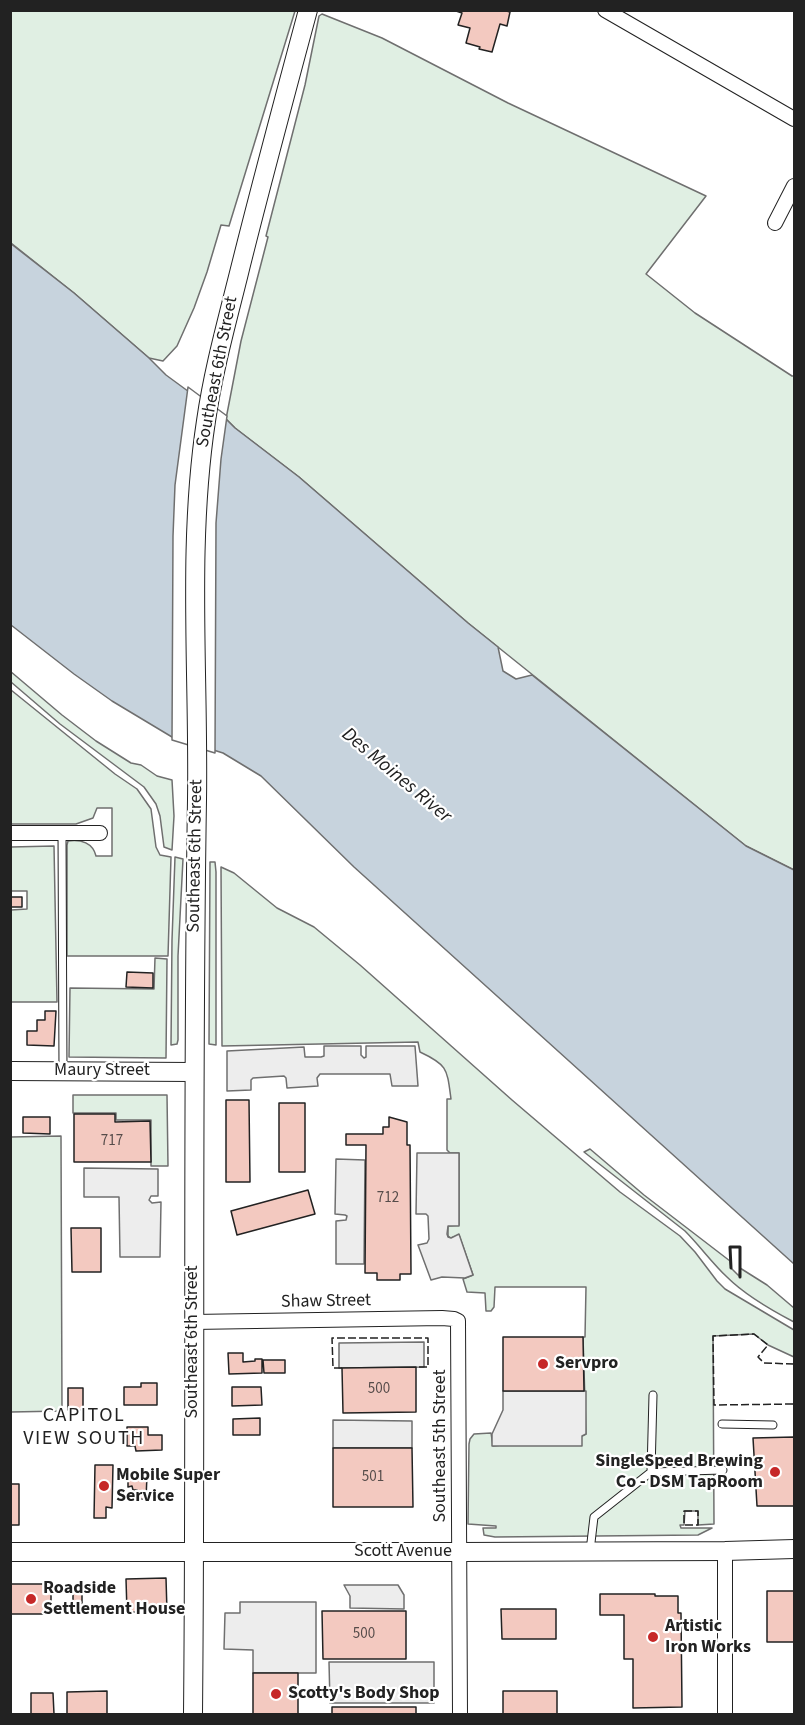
<!DOCTYPE html>
<style>
body{margin:0}
#map{position:relative;width:805px;height:1725px;overflow:hidden;background:#fff;font-family:"Source Sans 3",sans-serif}
canvas{display:block}
.frame{position:absolute;inset:0;border:12px solid #222;pointer-events:none}
</style>
<div id="map">
<canvas width="805" height="1725"></canvas>
<div class="frame"></div>
</div>
<script>
const ctx = document.querySelector('canvas').getContext('2d');
ctx.lineJoin = 'round';
function paint(path, color) { ctx.fillStyle = color; ctx.fill(path, 'evenodd'); }
function stroke(path, color, width, dash) { ctx.strokeStyle = color; ctx.lineWidth = width; ctx.lineCap = dash ? 'butt' : 'round'; ctx.setLineDash(dash || []); ctx.stroke(path); }
function write(font, color, halo, rows, align = 'center') {
  ctx.font = font + ' "Source Sans 3",sans-serif'; ctx.lineWidth = 4.5; ctx.setLineDash([]); ctx.textBaseline = 'middle'; ctx.strokeStyle = halo; ctx.fillStyle = color; for (const [text, x, y, turn = 0] of rows) {
    ctx.save(); ctx.translate(x, y); ctx.rotate((+turn || 0) * Math.PI / 180); ctx.textAlign = isNaN(turn) ? turn : align; if (halo) ctx.strokeText(text, 0, 0); ctx.fillText(text, 0, 0); ctx.restore();
  }
}
const green = new Path2D(`
 M10 11H295L229 226 221 225 207 272 194 308 177 346 163 361 149 358 74 293 11 243Z
 M322 14 382 38 508 103 706 196 646 274 695 313 792 376H794V870L746 846 468 623 299 477 235 428 226 419 241 341 268 237 266 236 305 85 319 16Z
 M10 671 62 715 96 741 131 763 141 765 157 776 172 780 174 816 172 850 164 847 160 816 156 804 144 787 60 724 11 682Z
 M11 690 115 774 137 789 151 809 156 847 160 855 171 857 168 956H67V845L68 841C81 839 93 843 96 856H112V808H97L93 818 76 824H11Z
 M54 846 57 1002H11V910L27 909V891H11V847Z
 M175 857 183 859 178 956V1040L177 1044 171 1045 172 940Z
 M210 862H215L216 872V1045L209 1044Z
 M221 867 234 873 277 908 314 927 360 965 512 1100 620 1192 680 1236 695 1252 717 1281 725 1289 794 1330V1357L768 1345 754 1334 713 1336 714 1524 698 1525V1511H685L684 1525H680L681 1528H712L698 1535 495 1537 484 1535 483 1528H496V1526L468 1524 469 1444 470 1439 474 1434 491 1433 493 1446 582 1436 586 1434 583 1337H585L586 1287H495L494 1307 491 1311H486L485 1293 467 1292 463 1279 473 1275 459 1235 451 1238 448 1236V1226L459 1225V1153H450L447 1150V1099H451C447 1069 448 1065 420 1052L418 1042 222 1046Z
 M155 958 167 959 166 1058 69 1057 70 988 154 989Z
 M73 1095H167L168 1166H151V1120H116V1113H73Z
 M61 1136 62 1411 11 1412V1137Z
 M590 1149 644 1195 730 1261 731 1268 739 1276 740 1268 767 1285 794 1308V1322C771 1310 746 1296 727 1277 712 1263 700 1246 685 1231L584 1152Z`);
paint(green, '#e0efe3');
stroke(green, '#6f6f6f', 1.5);
const parking = new Path2D(`
 M324 1046H361V1055L364 1058 366 1057V1046H415L418 1086H392L390 1074H320L317 1078 318 1086 287 1088 286 1078 284 1076 253 1078 251 1080V1090L227 1091V1051L304 1047 305 1057H321L324 1056Z
 M417 1153H459V1226H448L447 1234 448 1237 451 1238 459 1234 473 1275 465 1278 442 1277 431 1280 418 1245 427 1243 429 1239 428 1216 426 1214H416Z
 M336 1159 365 1160 364 1264H336V1221L346 1220 347 1216 345 1215 335 1214Z
 M84 1168 158 1169V1196H151L149 1200 152 1203 161 1202 160 1257H120L119 1197H84Z
 M424 1342V1367L339 1368V1343Z
 M503 1391H586V1434L582 1436V1446H492V1434L503 1410Z
 M333 1420 412 1421V1448H333Z
 M344 1585H398L404 1595V1609L350 1608V1596Z
 M240 1602H316V1673H253V1650L224 1649 225 1613H240Z
 M329 1662H434V1703H330Z`);
paint(parking, '#ededed');
stroke(parking, '#6f6f6f', 1.5);
const water = new Path2D(`
 M10 243 74 293 149 358 166 375 226 419 235 428 299 477 468 623 498 647 503 671 516 679 532 675 746 846 794 870V1264L354 867 261 776 223 753 172 737 112 701 74 674 11 625Z`);
paint(water, '#c7d3dd');
stroke(water, '#6f6f6f', 1.5);
const pier = new Path2D(`
 M188 387 227 416 221 459 216 523 215 753 172 740 173 536 175 485Z`);
paint(pier, '#fff');
stroke(pier, '#6f6f6f', 1.5);
const building = new Path2D(`
 M453 10H503L510 12 507 26 500 24 492 52 479 49 480 47 466 43 470 28 458 25 462 13Z
 M10 897H22V907H10Z
 M127 972 153 973V988L126 987Z
 M45 1011H56L54 1046 27 1045V1031H37V1020H45Z
 M226 1100H249L250 1182H226Z
 M279 1103H305V1172H279Z
 M74 1114H115V1122L150 1121 151 1162H74Z
 M23 1117H50V1134L23 1133Z
 M389 1117 407 1122V1145H410L411 1274H400V1280H377V1273H365L366 1145H346V1134H383V1127H389Z
 M308 1190 315 1214 237 1235 231 1211Z
 M71 1228H101V1272H72Z
 M503 1337H583L584 1391H503Z
 M228 1353H243V1362L255 1361V1359H262V1373L229 1374Z
 M263 1360H285V1373H264Z
 M416 1367V1412L343 1413 342 1368Z
 M141 1383H157V1405H124V1387H141Z
 M232 1387H261L262 1405 232 1406Z
 M68 1388H83V1410H68Z
 M260 1418V1435H233V1419Z
 M127 1427H148V1435H162V1450L136 1451 135 1446H127Z
 M794 1437V1506H757L753 1438Z
 M333 1448H412L413 1507H333Z
 M95 1465H113L112 1508 106 1507V1518H94Z
 M128 1475H147L146 1499H137V1490H133L132 1486 128 1487Z
 M10 1484H19V1525H10Z
 M166 1578 167 1612H127L126 1579Z
 M10 1584H51V1614H10Z
 M73 1589H82V1604H73Z
 M767 1591H794V1642H767Z
 M600 1594H655V1596H678V1613H681L682 1707 633 1708V1659H624V1615H600Z
 M501 1609H556V1639H502Z
 M322 1611H406V1659H323Z
 M253 1673H298V1714H253Z
 M107 1691V1714H67V1692Z
 M503 1691H557V1714H503Z
 M31 1693H53L54 1714H31Z
 M332 1707H416V1714H332Z`);
paint(building, '#f3c9c0');
stroke(building, '#222', 1.5);
const lane = new Path2D(`
 M62 832 63 1071
 M722 1424 773 1425
 M651 1472 723 1470
 M590 1551 594 1517 651 1472 653 1395`);
const street = new Path2D(`
 M605 10 794 119
 M775 223 794 186
 M10 833H100
 M193 1322 442 1318 454 1319 458 1321 460 1714
 M725 1551V1714`);
const secondary = new Path2D(`
 M10 1071 194 1072
 M10 1552H459L725 1551 794 1549
 M193 1714C196 1410 192 1105 197 800 199 674 187 546 206 421 213 372 226 325 238 277 260 188 284 99 308 10`);
stroke(lane, '#222', 9);
stroke(street, '#222', 16);
stroke(secondary, '#222', 20);
stroke(lane, '#fff', 7);
stroke(street, '#fff', 14);
stroke(secondary, '#fff', 18);
stroke(new Path2D(`
 M794 1364 764 1363 758 1357 768 1345 754 1334 713 1336 714 1405 794 1404
 M342 1368H333L332 1338H428V1367H416
 M684 1511H698V1525H684Z`), '#222', 1.5, [8, 3]);
stroke(new Path2D(`
 M731 1268 730 1247H740V1277`), '#222', 3);
for (const [x, y, r, color] of [
 [543,1364,6,"#c62828"],
 [775,1472,6,"#c62828"],
 [104,1486,6,"#c62828"],
 [31,1599,6,"#c62828"],
 [653,1637,6,"#c62828"],
 [276,1694,6,"#c62828"]
]) { const dot = new Path2D(); dot.arc(x, y, r, 0, 2 * Math.PI); ctx.fillStyle = color; ctx.fill(dot); stroke(dot, '#fff', 2); }
write('15px', '#564c4a', null, [
 ["717",112,1142],
 ["712",388,1199],
 ["500",379,1390],
 ["501",373,1478],
 ["500",364,1635]
]);
write('18px', '#222', '#fff', [
 ["Southeast 6th Street",218,372,-79],
 ["Southeast 6th Street",196,856,-89],
 ["Maury Street",102,1071],
 ["Shaw Street",326,1302,-1],
 ["Southeast 6th Street",193,1342,-90],
 ["Southeast 5th Street",441,1446,-90],
 ["Scott Avenue",403,1552]
]);
write('bold 18px', '#222', '#fff', [
 ["Servpro",555,1364],
 ["SingleSpeed Brewing",763,1462,"right"],
 ["Co - DSM TapRoom",763,1483,"right"],
 ["Mobile Super",116,1476],
 ["Service",116,1497],
 ["Roadside",43,1589],
 ["Settlement House",43,1610],
 ["Artistic",665,1627],
 ["Iron Works",665,1648],
 ["Scotty's Body Shop",288,1694]
], 'left');
write('italic 20px', '#222', '#fff', [
 ["Des Moines River",396,776,40]
]);
ctx.letterSpacing = '1.5px';
write('20px', '#222', '#fff', [
 ["CAPITOL",84,1417],
 ["VIEW SOUTH",84,1440]
]);
ctx.letterSpacing = '0px';
</script>
